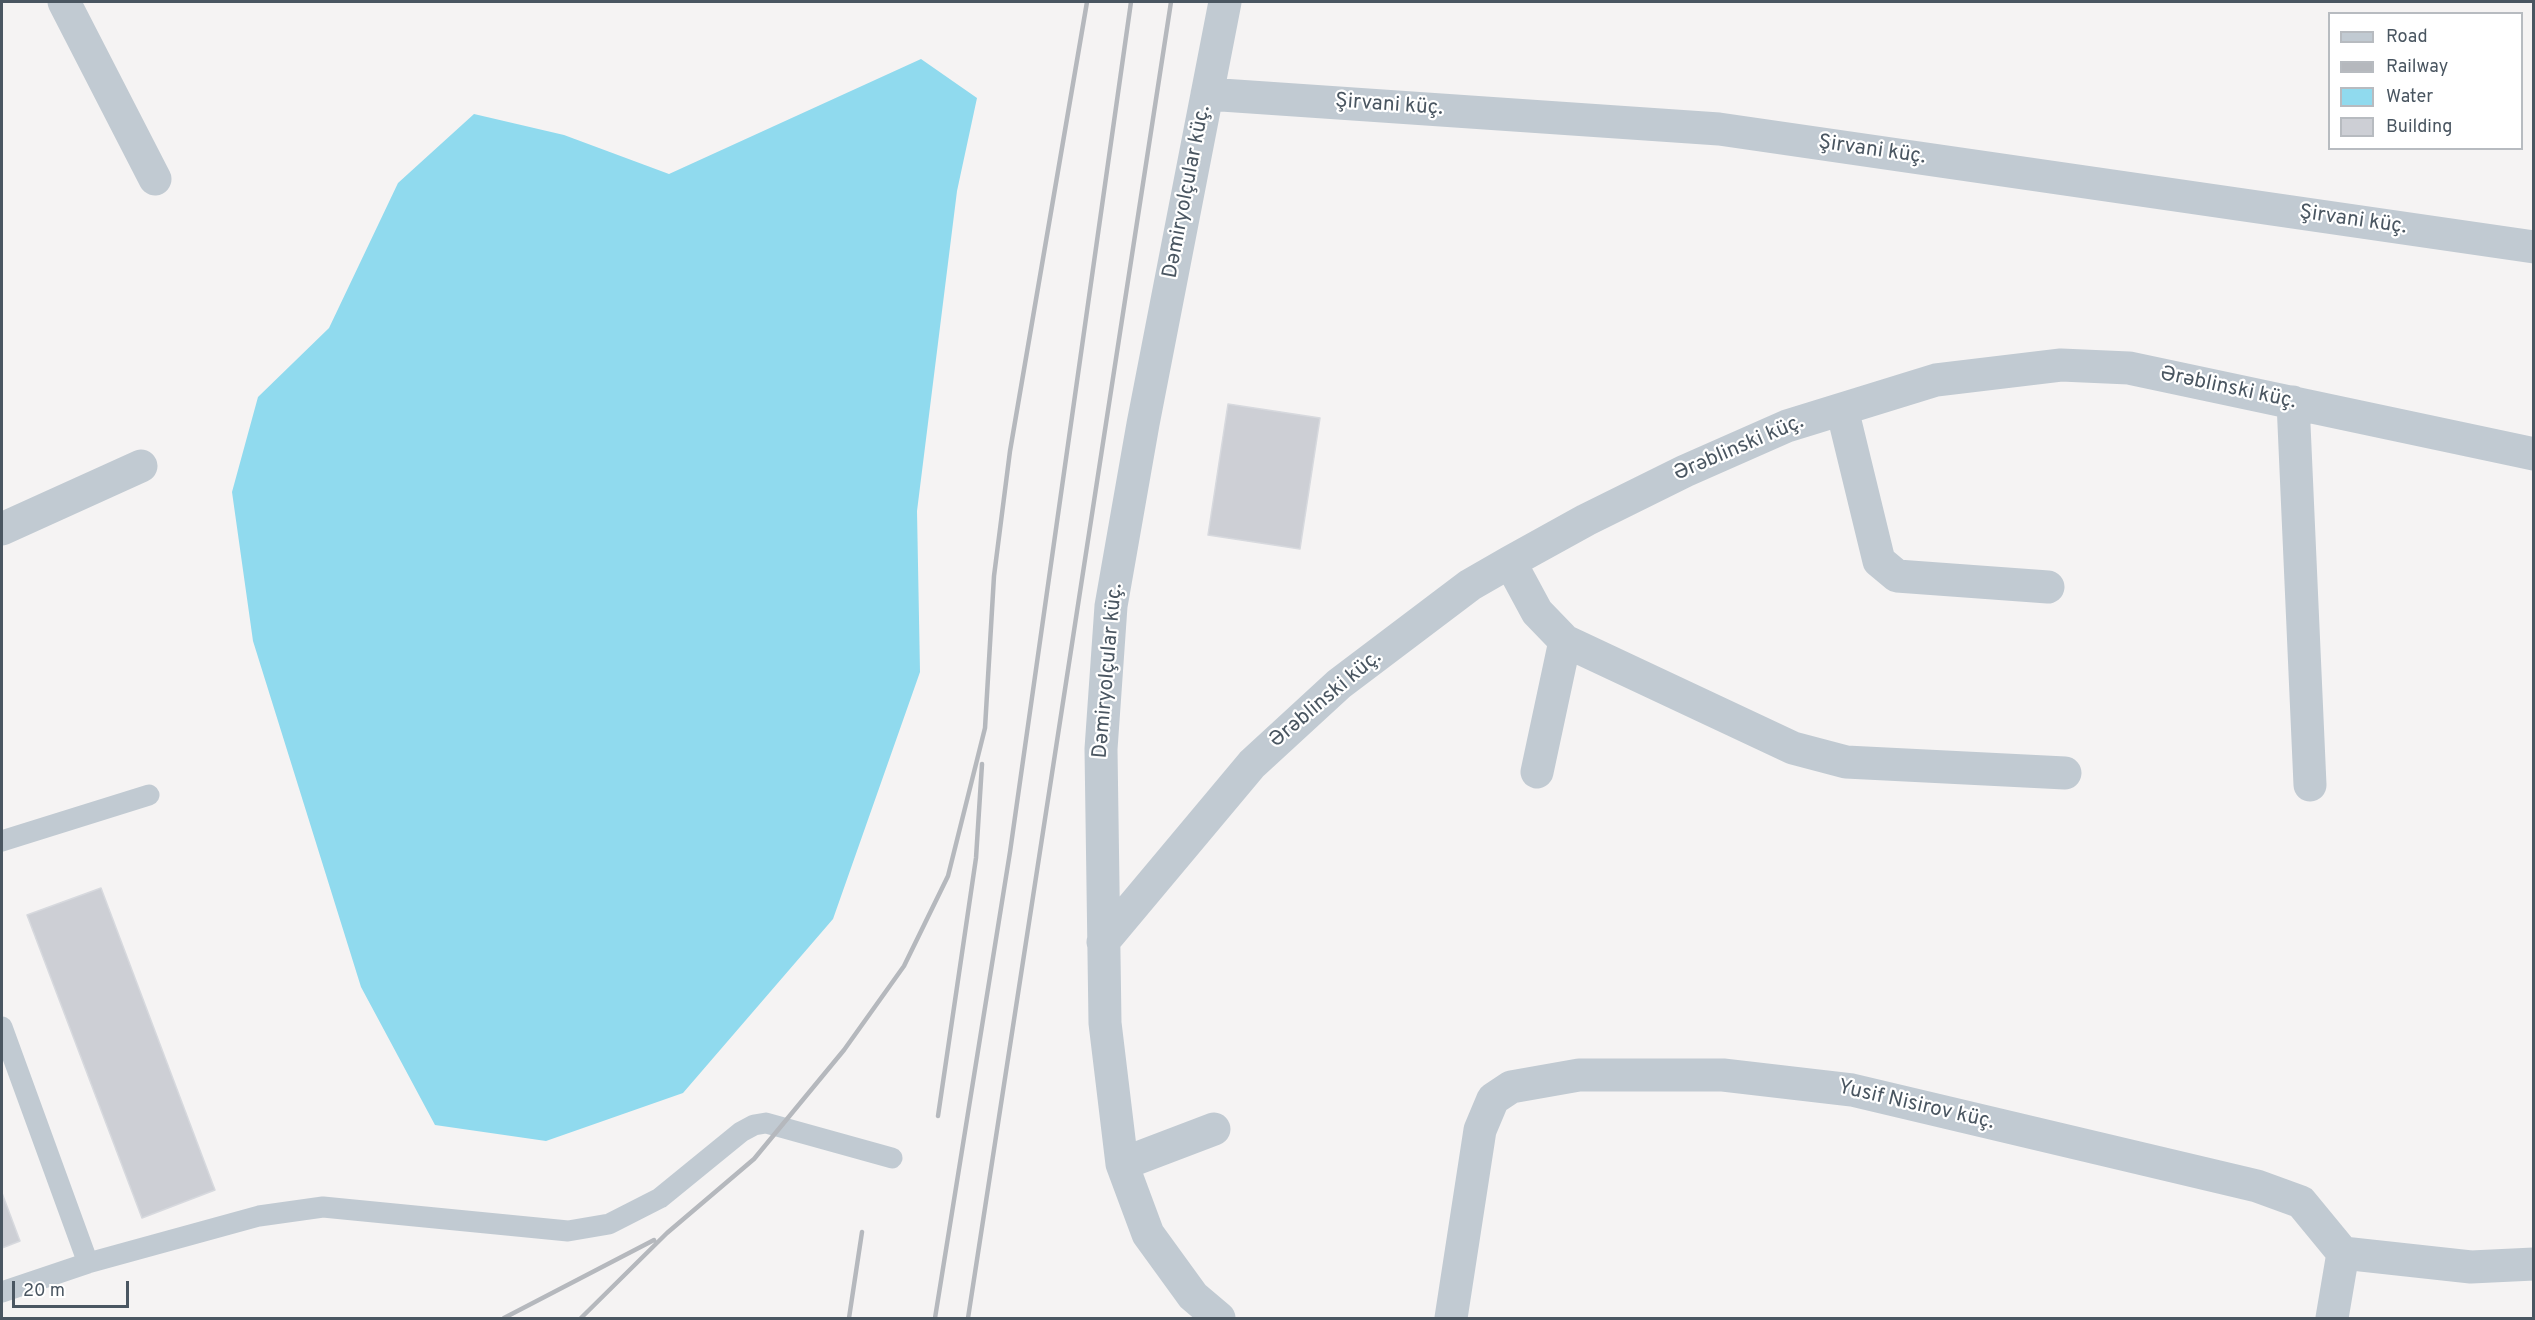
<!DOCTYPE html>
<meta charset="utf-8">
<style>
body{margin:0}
#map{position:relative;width:2535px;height:1320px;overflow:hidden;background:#f5f3f3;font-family:Overpass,sans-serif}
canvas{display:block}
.frame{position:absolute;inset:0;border:3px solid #4a5661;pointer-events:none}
.legend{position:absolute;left:2328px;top:12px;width:195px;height:138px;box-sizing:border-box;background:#fff;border:2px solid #b7bbc0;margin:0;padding:8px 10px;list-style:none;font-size:18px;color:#4a5661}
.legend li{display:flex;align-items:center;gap:12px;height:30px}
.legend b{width:30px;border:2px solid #b7bbc0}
.scale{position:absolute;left:12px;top:1281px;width:117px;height:27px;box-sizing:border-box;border:3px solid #4a5661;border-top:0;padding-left:8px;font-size:18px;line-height:21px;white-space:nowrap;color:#4a5661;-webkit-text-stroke:4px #fff;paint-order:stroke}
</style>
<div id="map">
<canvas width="2535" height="1320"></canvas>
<div class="frame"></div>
<ul class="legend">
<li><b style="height:8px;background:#c1cad2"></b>Road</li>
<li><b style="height:8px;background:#b5b8bd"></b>Railway</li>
<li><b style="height:16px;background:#90daee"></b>Water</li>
<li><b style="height:16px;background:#cdcfd5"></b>Building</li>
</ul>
<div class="scale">20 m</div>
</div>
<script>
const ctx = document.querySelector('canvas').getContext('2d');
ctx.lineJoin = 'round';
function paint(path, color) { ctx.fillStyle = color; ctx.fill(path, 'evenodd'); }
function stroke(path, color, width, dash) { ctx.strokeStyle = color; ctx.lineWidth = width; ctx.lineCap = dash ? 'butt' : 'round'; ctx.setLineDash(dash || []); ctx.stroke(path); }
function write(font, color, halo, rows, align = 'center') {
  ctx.font = font + ' Overpass,sans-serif'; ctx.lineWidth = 4.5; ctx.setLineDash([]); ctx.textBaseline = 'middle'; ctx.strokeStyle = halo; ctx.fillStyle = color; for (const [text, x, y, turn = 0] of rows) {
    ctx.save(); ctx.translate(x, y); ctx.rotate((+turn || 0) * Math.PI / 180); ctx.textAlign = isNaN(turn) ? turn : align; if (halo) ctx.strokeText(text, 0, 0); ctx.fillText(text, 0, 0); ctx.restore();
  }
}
paint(new Path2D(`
 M921 59 977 98 957 191 917 511 920 672 833 919 683 1093 546 1141 435 1125 361 987 253 641 232 492 258 397 329 328 398 183 474 114 564 135 669 174Z`), '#90daee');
const building = new Path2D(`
 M1228 404 1320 418 1300 549 1208 535Z
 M101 888 215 1190 142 1218 27 915Z
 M2 1193 20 1241 2 1248Z`);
paint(building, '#cdcfd5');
stroke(building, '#d7d9de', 1.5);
stroke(new Path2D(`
 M2 841 149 795
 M2 1027 88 1263
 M2 1292 88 1263 259 1216 323 1207 568 1231 609 1224 660 1198 741 1132 754 1125 766 1123 892 1158`), '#c1cad2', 21);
stroke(new Path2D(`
 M64 2 155 179
 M1207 94 1719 129 2534 247
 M2293 402 2310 785
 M1842 409 1879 561 1897 576 2048 587
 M2 529 141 466
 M1510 562 1537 612 1565 641 1793 748 1846 762 2065 773
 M1537 772 1565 641
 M1103 942 1252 764 1339 684 1470 585 1510 562 1586 520 1685 471 1787 426 1936 380 2061 365 2129 368 2534 454
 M1122 1164 1214 1129
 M1219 1318 1193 1296 1148 1234 1122 1164 1105 1023 1101 749 1111 606 1143 424 1225 2
 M1451 1318 1480 1130 1493 1099 1511 1087 1579 1075H1723L1852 1090 2257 1186 2301 1202 2343 1253 2471 1267 2534 1264
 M2332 1318 2343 1253`), '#c1cad2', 33);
stroke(new Path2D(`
 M938 1116 976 858 982 764
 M504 1318 654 1240
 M581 1318 667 1233 754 1159 844 1050 904 966 948 876 985 728 994 576 1010 451 1087 2
 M849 1318 862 1232
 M935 1318 1010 852 1131 2
 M968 1318 1171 2`), '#b5b8bd', 4.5);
write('21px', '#4a5661', '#fff', [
 ["Şirvani küç.",1389,106,4],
 ["Şirvani küç.",1872,151,8],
 ["Dəmiryolçular küç.",1188,192,-79],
 ["Şirvani küç.",2353,221,8],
 ["Ərəblinski küç.",2228,389,12],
 ["Ərəblinski küç.",1739,449,-23],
 ["Dəmiryolçular küç.",1109,671,-85],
 ["Ərəblinski küç.",1326,700,-40],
 ["Yusif Nisirov küç.",1916,1106,13]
]);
</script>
